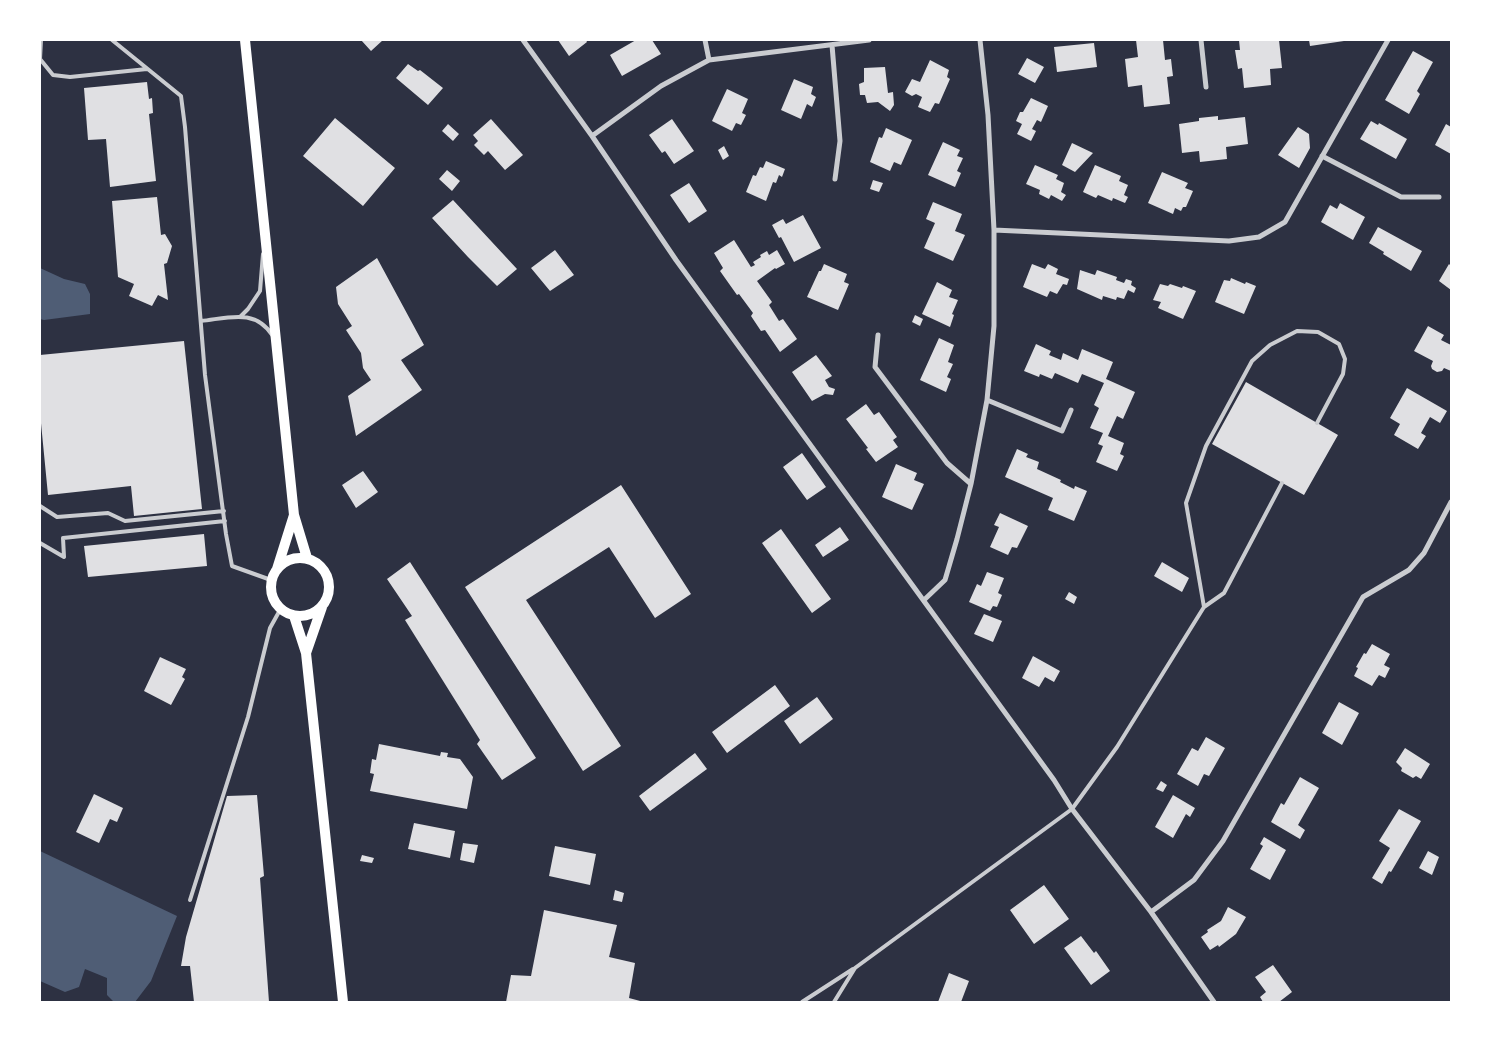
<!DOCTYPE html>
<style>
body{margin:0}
#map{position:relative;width:1491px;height:1042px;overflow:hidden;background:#2d3142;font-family:"Space Grotesk",sans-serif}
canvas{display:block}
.frame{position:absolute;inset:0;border:41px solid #fff;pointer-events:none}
</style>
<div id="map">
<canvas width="1491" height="1042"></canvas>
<div class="frame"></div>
</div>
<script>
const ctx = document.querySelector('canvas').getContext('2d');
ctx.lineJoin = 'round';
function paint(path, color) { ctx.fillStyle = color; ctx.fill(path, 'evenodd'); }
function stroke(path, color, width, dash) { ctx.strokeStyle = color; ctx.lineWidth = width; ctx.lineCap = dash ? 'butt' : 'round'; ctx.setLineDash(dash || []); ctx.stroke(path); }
paint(new Path2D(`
 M40 268 64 279 85 284 90 294V314L44 320 40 319Z
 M40 851 177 916 151 981 135 1002H114L107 995V978L85 969 79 987 65 992 40 981Z`), '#4f5d75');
paint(new Path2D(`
 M361 40H383L371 51Z
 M558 40H586L587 42 569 56Z
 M636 40H652L661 54 622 76 610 55Z
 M1136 40H1163L1165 60 1171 59 1172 68 1173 76 1167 77 1170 104 1144 107 1142 85 1128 87 1125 59 1138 57Z
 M1239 40H1266V41L1279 40 1282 68 1270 69 1271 85 1244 88 1242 68 1238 69 1235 50H1240Z
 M1309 40H1344V41L1310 46Z
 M1094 43 1097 67 1057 72 1054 47Z
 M1413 51 1433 62 1417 91 1420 94 1409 114 1385 100Z
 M1027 58 1044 67 1035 83 1018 74Z
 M930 60 949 70 947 77 950 79 939 104 935 103 930 112 918 107 922 97 916 94 912 96 905 92 912 79 920 82Z
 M408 64 418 71 420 70 443 88 428 105 396 78Z
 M885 67 888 93 893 92 894 105 890 111 878 102 867 103 865 95H860L859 84 864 82V68Z
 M794 79 813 87 811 94 816 97 812 107 807 104 801 119 781 110Z
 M147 82 149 99 152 98 153 113 149 114 156 181 110 187 106 139 88 140 84 88Z
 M727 89 748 99 742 113 746 115 741 125 736 123 732 131 712 121Z
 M1031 98 1048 106 1041 122 1037 120 1032 129 1036 131 1031 141 1017 134 1022 124 1016 121 1020 112H1023Z
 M1218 116V120L1245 117 1248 144 1226 147 1227 159 1200 162 1199 151 1182 153 1179 124 1199 121V118Z
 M335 118 395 168 363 206 303 156Z
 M491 119 523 155 505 170 488 151 484 155 474 145 478 141 473 135Z
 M672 119 694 151 674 164 665 151 662 153 649 135Z
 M1371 121 1378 125 1379 123 1407 139 1396 159 1360 139Z
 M448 124 459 134 453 141 442 131Z
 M1446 124 1451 127V154L1435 145Z
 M1298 127 1309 134 1310 148 1299 168 1278 155Z
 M886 128 912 140 901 165 894 162 890 171 870 162 879 137 882 138Z
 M943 142 960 150 957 156 963 158 957 171 961 173 955 187 928 175Z
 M1072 143 1093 153 1075 172 1062 165Z
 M724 146 729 156 723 160 718 150Z
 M766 161 785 169 782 177 779 175 776 183 773 182 766 201 746 192 753 175 756 176 760 167 763 168Z
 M1035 165 1058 175 1056 179 1064 183 1061 192 1066 195 1062 201 1051 195 1049 199 1039 194 1040 190 1026 184Z
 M1095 165 1121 176 1119 181 1128 185 1124 195 1128 197 1125 203 1113 198 1112 201 1098 195 1096 198 1083 192Z
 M447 170 460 181 452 191 439 179Z
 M1162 172 1188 183 1185 188 1193 191 1186 207H1183L1181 211 1175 208 1173 214 1148 203Z
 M873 180 883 183 879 192 870 189Z
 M689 183 707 211 689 223 670 195Z
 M157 197 161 235 165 234 172 246 167 263 164 264 168 300 158 295 152 306 129 296 134 284 118 277 112 201Z
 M453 200 517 269 497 286 468 257 432 218Z
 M933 202 962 214 955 231 965 235 953 261 924 248 935 223 926 219Z
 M1340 203 1365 217 1353 240 1321 222 1330 205 1337 209Z
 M803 215 821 248 794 262 781 237 779 238 772 225 783 219 786 224Z
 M1378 227 1422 251 1411 271 1383 254 1384 252 1369 243Z
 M734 240 751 267 755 265 753 262 761 257 760 255 767 251 769 255 777 250 785 264 776 269 775 268 757 281 772 302 769 305 779 321 783 319 797 339 780 352 765 330 761 331 751 316 753 313 739 294 737 295 720 271 723 268 714 253Z
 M555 250 574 275 550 291 531 268Z
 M377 258 424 345 401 360 422 390 356 436 348 396 371 380 363 368 361 353 346 330 352 326 338 304 336 287Z
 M824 264 847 274 844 282 849 284 838 310 807 297 819 271H821Z
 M1032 264 1045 269 1048 264 1058 269 1056 274 1069 279 1067 285 1063 284 1057 294 1050 291 1047 297 1023 287Z
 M1449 264 1451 266V290L1439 281Z
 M1080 270 1095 275 1097 270 1117 277 1116 280 1124 283 1126 279 1132 281 1131 285 1136 288 1134 293 1128 290 1124 299 1117 297 1116 300 1103 296 1102 300 1077 289Z
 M1231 278 1245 284 1246 282 1256 286 1244 314 1215 302 1224 280 1230 281Z
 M937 282 952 290 949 297 958 300 952 314 954 315 950 327 922 314Z
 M1160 284 1168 286 1170 284 1182 288 1183 286 1196 291 1183 319 1158 308 1161 302 1153 300Z
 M915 315 923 319 920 326 912 322Z
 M1428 326 1444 335 1441 340 1451 345V371L1444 368 1442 371 1437 372 1432 369 1431 366 1433 361 1414 351Z
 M939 338 954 345 948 362 953 364 947 377 951 379 946 392 920 380Z
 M184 341 202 509 134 516 131 486 48 495 40 413V355Z
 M1036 344 1051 351 1049 355 1061 360 1063 353 1078 360 1082 349 1113 362 1106 379 1135 392 1123 419 1117 416 1108 436 1124 443 1120 454 1124 456 1117 471 1096 462 1103 446 1098 444 1103 433 1090 428 1099 408 1094 405 1104 383 1082 374 1078 383 1055 373 1052 379 1040 374 1039 377 1024 371Z
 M816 355 832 376 825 380 829 387 835 389 833 395 825 394 812 401 792 372Z
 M1246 382 1338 435 1304 495 1212 444Z
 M1407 388 1447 411 1440 423 1430 417 1421 433 1426 436 1418 449 1394 435 1400 424 1390 418Z
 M866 404 874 415 879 412 897 437 893 440 898 447 876 462 866 449 868 448 846 419Z
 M1017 449 1028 454 1026 457 1039 462 1037 469 1061 480 1060 482 1074 489 1075 486 1087 491 1074 521 1048 510 1053 498 1005 477Z
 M802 453 826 487 807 500 783 467Z
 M896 464 917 473 914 480 924 484 912 510 882 497Z
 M363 471 378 492 356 508 342 485Z
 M621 485 691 594 655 618 609 547 526 600 621 746 583 771 465 587Z
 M1000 513 1028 526 1017 548 1012 547 1008 555 990 547 999 527 994 525Z
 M840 527 849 540 823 557 815 545Z
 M781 529 831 599 812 613 762 543Z
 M204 534 207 566 88 577 84 546Z
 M410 562 536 758 502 780 477 744 480 740 405 620 412 616 387 579Z
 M1162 562 1189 578 1182 592 1154 576Z
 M987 572 1004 578 998 593 1002 595 997 607 993 606 990 611 969 602 977 584 981 586Z
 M1069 592 1077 597 1074 604 1065 599Z
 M984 614 1002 621 993 642 974 634Z
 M1372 644 1390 654 1384 665 1390 668 1385 678 1379 675 1372 686 1354 676 1358 668 1356 667 1364 653 1366 654Z
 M1033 656 1060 671 1054 682 1045 677 1039 687 1022 678Z
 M160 657 186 669 182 677 185 679 171 705 144 691Z
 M775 685 790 706 727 753 712 732Z
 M817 697 833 719 800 744 784 721Z
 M1339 702 1359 713 1342 745 1322 733Z
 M1206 737 1225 748 1209 776 1204 774 1198 786 1177 774 1192 748 1198 751Z
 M379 744 440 756 441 752 448 753 447 757 460 759 473 777 467 809 370 791 374 774 370 773 372 759 376 760Z
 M1405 748 1430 764 1421 779 1416 776 1413 778 1401 771 1402 768 1396 762Z
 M695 753 707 769 650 811 639 796Z
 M1300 777 1319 788 1298 825 1305 830 1300 839 1271 822 1281 803 1284 805Z
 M1161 781 1167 785 1163 792 1156 789Z
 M94 794 123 808 117 822 110 819 99 843 76 832Z
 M257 795 264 876 260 878 269 1002H194L190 966H181L186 937 227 796Z
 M1173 795 1195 808 1190 817 1186 814 1173 838 1155 827Z
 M1399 809 1421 821 1391 872 1389 871 1382 884 1372 878 1390 848 1379 841Z
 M414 823 455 831 450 858 408 849Z
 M1264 837 1286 850 1270 880 1250 869 1263 846 1260 844Z
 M463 843 478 845 474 863 460 860Z
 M555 846 596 854 590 885 549 876Z
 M1428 851 1439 857 1432 875 1419 868Z
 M362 855 374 858 372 863 360 861Z
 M1044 885 1069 919 1034 944 1010 910Z
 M615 890 624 893 622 902 613 900Z
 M1228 907 1246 917 1236 934 1219 947 1218 945 1210 950 1201 937 1208 932 1207 930 1221 921Z
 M544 910 617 925 609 957 635 963 629 998 644 1002H506L511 975 531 976Z
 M1081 936 1094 953 1096 951 1110 971 1091 985 1064 948Z
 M1273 965 1292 992 1279 1002H1263L1260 997 1266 992 1255 977Z
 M949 973 969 981 961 1002H938Z`), '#e0e0e3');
stroke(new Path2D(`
 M41 40 40 59 53 75 70 77 147 69
 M112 40 181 96 185 127 205 375 226 534 232 566 271 580
 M240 317 248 309 260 291 263 254
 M201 321C229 318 255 308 273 336
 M40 506 57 517 108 513 125 521 224 511
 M40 543 64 557 63 538 225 521
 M1204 607 1224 593 1282 483
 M190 900 248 717 270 628 280 610
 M802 1002 853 969
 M834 1002 855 968 1072 809 1117 747 1204 607 1186 503 1206 446 1252 361 1270 345 1297 331 1318 332 1339 344 1345 359 1343 374 1317 423`), '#caccd0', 4);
stroke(new Path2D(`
 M523 40 592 136 676 260 1054 780 1072 809 1151 912 1214 1002
 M705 40 709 60
 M1201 40 1206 87
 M832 45 840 141 835 179
 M592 136 661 86 709 60 869 40
 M1322 156 1401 197H1439
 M994 230 1229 241 1259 237 1285 222 1388 40
 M878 335 875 367 947 463 971 484
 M987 400 1062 431 1071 410
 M924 600 945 580 957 539 971 484 987 400 994 326V230L988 115 980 40
 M1151 912 1194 880 1223 841 1363 597 1409 570 1424 553 1451 502`), '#caccd0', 5);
stroke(new Path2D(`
 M245 40 294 515 307 558
 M271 587a29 29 0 1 1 58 0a29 29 0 1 1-58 0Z
 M277 569 294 515
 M294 616 306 653 343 1002
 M306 653 322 607`), '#fff', 10);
</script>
